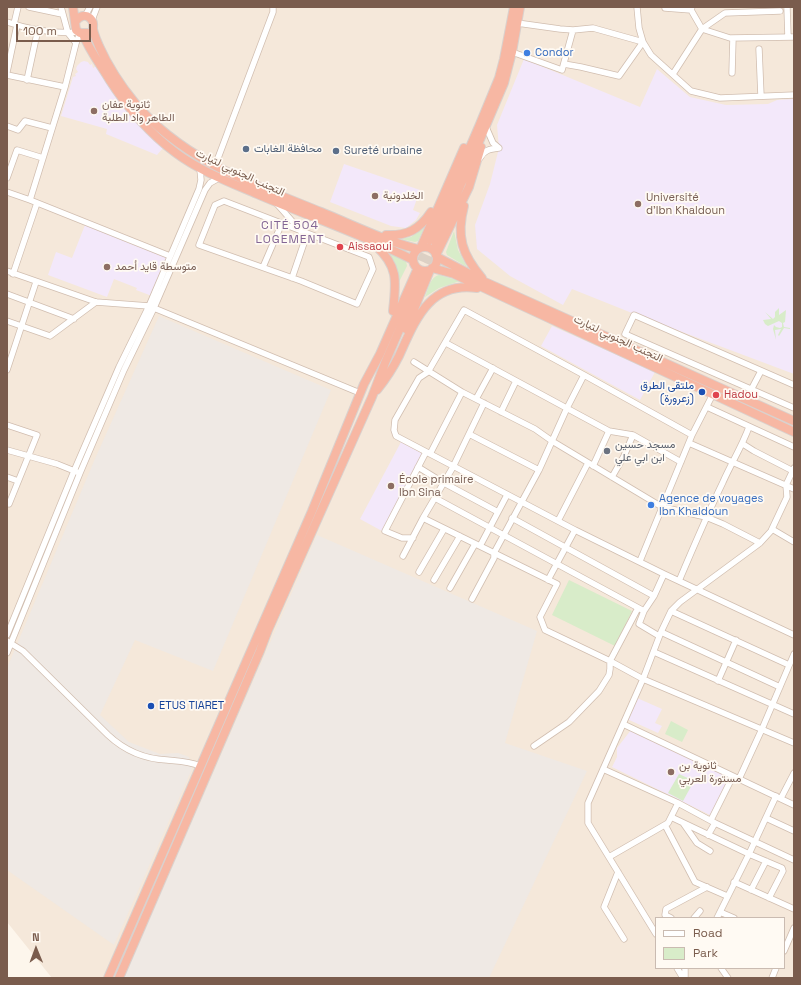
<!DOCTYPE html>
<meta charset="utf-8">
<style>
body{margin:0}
#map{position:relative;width:801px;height:985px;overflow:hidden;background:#fdf6ec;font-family:"Space Grotesk",sans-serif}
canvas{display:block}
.frame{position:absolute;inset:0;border:8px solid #7a5c4d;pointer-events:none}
.legend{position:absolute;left:655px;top:917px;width:130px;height:52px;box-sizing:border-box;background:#fffaf3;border:1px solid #cabbb1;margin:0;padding:5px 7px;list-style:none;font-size:12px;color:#7a5c4d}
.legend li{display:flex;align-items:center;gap:8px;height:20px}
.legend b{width:20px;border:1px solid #cabbb1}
.north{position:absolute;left:16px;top:929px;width:40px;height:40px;-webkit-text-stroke:3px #fffaf3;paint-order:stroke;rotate:359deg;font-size:11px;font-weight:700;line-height:16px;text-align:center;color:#7a5c4d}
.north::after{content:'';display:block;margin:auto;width:14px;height:18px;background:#7a5c4d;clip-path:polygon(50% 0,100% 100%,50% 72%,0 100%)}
.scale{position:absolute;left:16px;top:24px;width:75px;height:18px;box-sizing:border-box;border:2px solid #7a5c4d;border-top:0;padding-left:5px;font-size:12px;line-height:14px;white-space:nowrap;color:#7a5c4d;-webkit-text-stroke:3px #fffaf3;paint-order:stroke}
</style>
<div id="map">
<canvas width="801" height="985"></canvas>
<div class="frame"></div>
<ul class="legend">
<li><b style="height:5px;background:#fff"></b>Road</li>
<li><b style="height:11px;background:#d8ecc9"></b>Park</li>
</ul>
<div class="north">N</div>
<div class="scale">100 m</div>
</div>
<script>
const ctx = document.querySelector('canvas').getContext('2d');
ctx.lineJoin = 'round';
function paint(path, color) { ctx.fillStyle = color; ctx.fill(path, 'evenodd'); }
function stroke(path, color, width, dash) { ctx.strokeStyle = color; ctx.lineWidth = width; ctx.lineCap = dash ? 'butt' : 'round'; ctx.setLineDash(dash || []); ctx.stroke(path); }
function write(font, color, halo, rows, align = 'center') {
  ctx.font = font + ' "Space Grotesk",Vazirmatn,sans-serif'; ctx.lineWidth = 3.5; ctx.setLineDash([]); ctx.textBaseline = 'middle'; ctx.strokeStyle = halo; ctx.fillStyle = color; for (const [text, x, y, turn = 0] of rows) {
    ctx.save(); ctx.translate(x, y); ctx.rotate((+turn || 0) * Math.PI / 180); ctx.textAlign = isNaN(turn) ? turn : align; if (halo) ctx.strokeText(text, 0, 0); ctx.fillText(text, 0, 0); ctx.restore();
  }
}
paint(new Path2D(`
 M7 7H794V978H52L7 922ZM656 918H784V968H656Z`), '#f5e8da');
paint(new Path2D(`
 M159 316 331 390 213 671 135 640 100 715 129 742 160 754 178 753 189 757 192 769 114 945 7 870V668L94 461Z
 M317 535 537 631 505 743 587 771 489 978H124Z`), '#efe9e4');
paint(new Path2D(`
 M524 59 640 107 657 69 690 97 726 105 768 104 777 100 794 99V374L637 315 572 289 563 305 510 276 477 249 475 225 490 184 499 148 497 125Z
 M84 61 88 62 90 65 92 64 93 68 98 65 121 106 163 148 157 155 106 134 107 129 61 116 73 77 76 76 75 74 78 72 76 69 77 66 81 62Z
 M344 164 420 190 413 210 420 213 416 220 406 228 391 226 330 202Z
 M85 225 167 257 152 296 136 290 137 288 114 279 107 297 48 275 56 252 72 258Z
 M552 326 655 372 640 400 541 346Z
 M401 442 423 454 382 531 360 519Z
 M637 698 662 709 655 723 662 726 658 733 627 719Z
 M631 730 730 777 710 815 612 767 617 757V748Z`), '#f3e8fa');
paint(new Path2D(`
 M424 228 418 241 415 242 401 239 411 237Z
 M454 231 458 250 467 267 447 255 446 252Z
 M387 251 406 261 407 266 398 284 394 264Z
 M439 275 460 281 439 288 425 297C428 290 430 277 439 275Z
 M779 308V315L786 310 785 322 783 323 784 327 790 328V329L784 328 779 336 778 335 781 329 775 330 776 340 773 329 774 325 776 327 780 328 782 327V323L779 321 768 326 765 324 763 320 771 319 765 312 773 319 775 317V312Z
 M569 580 632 611 615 646 552 615Z
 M671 721 688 730 682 742 665 734Z
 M679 774 694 781 683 801 668 793Z`), '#d8ecc9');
stroke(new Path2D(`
 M416 272 430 240
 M423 275 436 243`), '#dcd0c4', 8, [8, 4]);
const minor = new Path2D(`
 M29 7 62 14
 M61 7 68 33 76 43
 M637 7 639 28 643 42 651 55 691 91 720 98 794 95
 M692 7 691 10 702 29 730 38 794 37
 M787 7 788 37
 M665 8 691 10
 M85 16 90 7
 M92 20 97 7
 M7 22C28 29 55 34 78 32
 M517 23 560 29 573 30 593 28 643 42 619 76 581 67 564 64
 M14 24 18 7
 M759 49 761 96
 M512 52 562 70 573 30
 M7 72 17 25
 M732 73 733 38
 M673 74 702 29 725 13 780 11
 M7 75 65 87
 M27 80 38 29
 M7 126 18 130 25 121 52 128
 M480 158C484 150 490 149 499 148L493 143 486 127
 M215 166 273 12V7
 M7 178 17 150 43 158
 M7 192 30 200 65 87 76 43 80 33
 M30 200 170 256
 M224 201 369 257 373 269 357 304 301 281 199 245 215 205Z
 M277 204 300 230 305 240 292 278
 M300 230 319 220
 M263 267 282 223
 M7 271 96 302 149 306 360 393
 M13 274 37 203
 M7 294 74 319
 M7 321 50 336 96 302
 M446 343 609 431 633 435 681 462
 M414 362 462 392 535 429 552 441 662 507 706 517 723 524 760 543
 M7 370 36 282
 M794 385 634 315 625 334 794 408
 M751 390 761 371
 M476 399 493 368
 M707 407 794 447
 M501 412 516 381
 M7 425 37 435 9 504 7 503
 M469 434 539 470 494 553V558L472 599
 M692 435 584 375 464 310 428 372 419 378 395 420 394 430 396 436 575 530 664 574 794 635
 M689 443 794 489
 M743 444 754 451 793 471
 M7 450 57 464 77 472
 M430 454 462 392
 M593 466 609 431
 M418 467 444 483 498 512
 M539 470 567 408 584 375
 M7 477 18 481
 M612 477 624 456 633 435
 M435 498 644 611 639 624 659 636
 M423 518 557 584 540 617 545 630 610 661 643 679 794 743
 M512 518 654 596
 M558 521 588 463
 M772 529 794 542
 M413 538H402L385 531 426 452
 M480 546 507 495
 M403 556 423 518 453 467 484 403
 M640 561 692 435 713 394
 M419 572 444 529
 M434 580 460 536
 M548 580 575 530
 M679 581C693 548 707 515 723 482 731 464 742 446 749 427
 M450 588 475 544
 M644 611 654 596 664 574
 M671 611 789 665
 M661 632 780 687
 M7 635 74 471 119 367 149 306 199 189 201 180 200 169
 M7 641 23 651 108 735C124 750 144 759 167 760 179 761 189 761 200 766
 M654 652 794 714
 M7 653 80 473 124 370 154 308 205 190 210 183 219 178
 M718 681 736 640
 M623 724 794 805
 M534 746 569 722 599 691 609 675 610 669V661L638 608
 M603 769 678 803 715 823 794 860
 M739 779 762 729 794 654
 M781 798 794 773
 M671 817 749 854 782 868 783 871 769 898
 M766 818 794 831
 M711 820 733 776
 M683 823 697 843 710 851
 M665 825 695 882 727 896
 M708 835 715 823
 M609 857 668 823 678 803
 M618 872 604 907 624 939
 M734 882 794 909
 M751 890 766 861
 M720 912 734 918
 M671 918 665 915 666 909 707 887
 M694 918 700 911
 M717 918 749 854 776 796
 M656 934 588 823V803L643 679 661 632 671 611 680 602 760 543 771 531 787 497 786 485 794 468
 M784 951 794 928
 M677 968 683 978
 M685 968V978
 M721 968 728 978
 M772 978 776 968`);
const highway = new Path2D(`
 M73 7 76 30 80 33H88
 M76 21C79 16 85 14 90 18 94 22 93 24 93 29 94 35 97 41 99 46 108 66 121 86 135 103 182 160 255 185 321 212 353 225 385 241 418 249
 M83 34C89 50 100 64 109 79 127 107 149 133 176 153 200 171 229 182 257 194 308 216 364 235 413 260
 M464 206C456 236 462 255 482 278
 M386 235C407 236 419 230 431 212
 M430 240 480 124 499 78 504 59 514 7
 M436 243 504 83 512 52 520 7
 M376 246C399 267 396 282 393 311
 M421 247 464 148
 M413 259a12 12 0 1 1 24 0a12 12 0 1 1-24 0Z
 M436 255 469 187 481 147
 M437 257 485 282 794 421
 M432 268 454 274 794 432
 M406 329 430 270
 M377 390C385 380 393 368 399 356 415 321 429 281 477 288
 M108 978 312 511 364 384 380 354 416 272
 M119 978 260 651 268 630 372 397 385 363 423 275`);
stroke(minor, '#d1beb0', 7);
stroke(highway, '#dad1cd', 10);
stroke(minor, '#fff', 5.5);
stroke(highway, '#f7b7a3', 8);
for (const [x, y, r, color] of [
 [527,53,4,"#3f7fe0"],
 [94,111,4,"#8d6e63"],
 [246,149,4,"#5c6f8a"],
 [336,151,4,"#5c6f8a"],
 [375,196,4,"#8d6e63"],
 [638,204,4,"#8d6e63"],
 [340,247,4,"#e0444e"],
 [107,267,4,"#8d6e63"],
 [702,392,4,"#1a4fb4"],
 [716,395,4,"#e0444e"],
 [607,451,4,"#6b7280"],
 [391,486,4,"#8d6e63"],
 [651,505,4,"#3f7fe0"],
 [151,706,4,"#1a4fb4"],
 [671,772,4,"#8d6e63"]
]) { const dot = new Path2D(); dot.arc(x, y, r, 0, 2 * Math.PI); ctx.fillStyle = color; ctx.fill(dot); stroke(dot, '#fffaf3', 1.5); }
write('11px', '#366cbe', '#fffaf3', [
 ["Condor",535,53],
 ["Agence de voyages",659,499],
 ["Ibn Khaldoun",659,512]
], 'left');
write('11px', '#785e54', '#fffaf3', [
 ["ثانوية عفان",102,105],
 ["الطاهر واد الطلبة",102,118],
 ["الخلدونية",383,196],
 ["Université",646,198],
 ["d'Ibn Khaldoun",646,211],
 ["متوسطة قايد أحمد",115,267],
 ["École primaire",399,480],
 ["Ibn Sina",399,493],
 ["ثانوية بن",679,766],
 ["مستورة العربي",679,779]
], 'left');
write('11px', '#4e5e75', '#fffaf3', [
 ["محافظة الغابات",254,149],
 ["Sureté urbaine",344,151]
], 'left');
write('11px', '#7a5c4d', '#fffaf3', [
 ["التجنب الجنوبي لتيارت",240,173,25],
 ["التجنب الجنوبي لتيارت",618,339,25]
]);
write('11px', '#be3a42', '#fffaf3', [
 ["Aissaoui",348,247],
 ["Hadou",724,395]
], 'left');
write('11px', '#164399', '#fffaf3', [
 ["ملتقى الطرق",694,386],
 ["(زعرورة)",694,399],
 ["ETUS TIARET",159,706,"left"]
], 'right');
write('11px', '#5b616d', '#fffaf3', [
 ["مسجد حسين",615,445],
 ["ابن ابي علي",615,458]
], 'left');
ctx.letterSpacing = '1px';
write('12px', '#846695', '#fffaf3', [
 ["CITÉ 504",290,226],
 ["LOGEMENT",290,240]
]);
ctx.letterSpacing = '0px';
</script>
